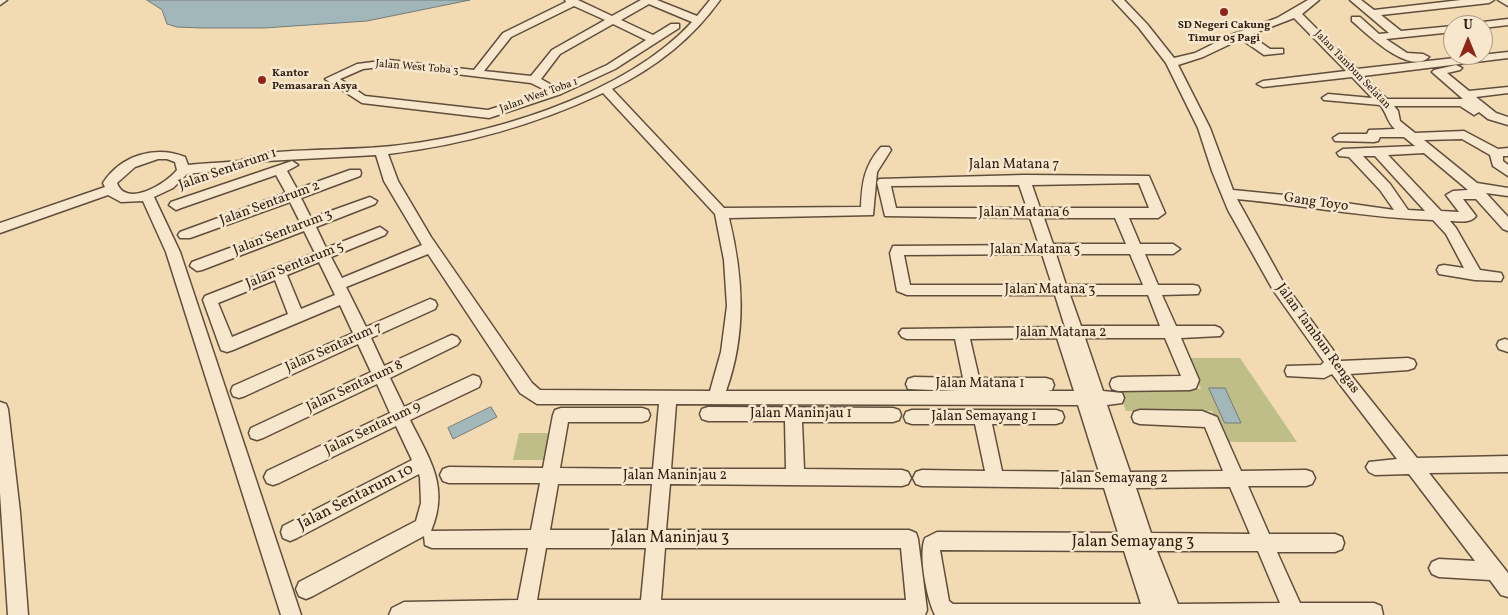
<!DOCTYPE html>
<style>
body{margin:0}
#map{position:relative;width:1508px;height:615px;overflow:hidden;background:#f2dab2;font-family:Vollkorn,serif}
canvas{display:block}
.north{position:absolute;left:1443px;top:15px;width:50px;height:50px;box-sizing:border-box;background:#f7e7cd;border:1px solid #a79783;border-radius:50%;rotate:0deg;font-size:14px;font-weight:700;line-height:20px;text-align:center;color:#302015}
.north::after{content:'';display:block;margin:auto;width:18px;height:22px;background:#8f2418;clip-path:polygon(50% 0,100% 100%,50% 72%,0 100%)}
</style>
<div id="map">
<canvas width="1508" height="615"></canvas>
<div class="north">U</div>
</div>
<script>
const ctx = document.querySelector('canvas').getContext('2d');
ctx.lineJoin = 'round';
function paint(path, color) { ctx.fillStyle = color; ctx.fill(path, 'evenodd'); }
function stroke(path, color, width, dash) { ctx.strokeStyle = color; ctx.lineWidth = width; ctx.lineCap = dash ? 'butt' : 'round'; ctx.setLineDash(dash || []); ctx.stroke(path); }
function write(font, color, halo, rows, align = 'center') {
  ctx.font = font + ' Vollkorn,serif'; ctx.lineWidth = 5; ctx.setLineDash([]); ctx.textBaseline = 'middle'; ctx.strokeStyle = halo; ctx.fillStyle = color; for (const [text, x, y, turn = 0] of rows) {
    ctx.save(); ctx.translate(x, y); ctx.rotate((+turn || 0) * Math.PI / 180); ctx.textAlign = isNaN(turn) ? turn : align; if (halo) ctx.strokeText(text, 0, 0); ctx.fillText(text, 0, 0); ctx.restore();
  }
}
paint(new Path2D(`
 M1187 358H1240L1297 442H1226L1212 411H1126L1118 389H1201Z
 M519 433H550L545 460H513Z`), '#bfbe88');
const water = new Path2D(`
 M147 0H470L367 21 264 28H202L177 27 167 24 162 10Z
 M1209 388H1225L1241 423H1225Z
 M491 407 497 417 453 439 448 428Z`);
paint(water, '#a2b7b9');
stroke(water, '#747b77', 1);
const minor = new Path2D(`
 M0 0H7L0 5Z
 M565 0H578L612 16 641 0H657L697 16 710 0H720C693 38 655 68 612 89L724 208 861 207C862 183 864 166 881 147H889L891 150 877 172 873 215 729 218C743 276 747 333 726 391H957L908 389 906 384 908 379 914 377 963 378 955 339H907L902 337 899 333 902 329 1065 327 1055 295H907L897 291 890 253 893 246 1039 245 1030 218 885 216 877 182 879 179 1024 175 1149 176 1165 213 1158 218H1129L1140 244H1173L1180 249 1173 254H1145L1158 285H1193L1198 286 1200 290 1198 294 1162 295 1176 326H1215L1220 328 1223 332 1220 336 1181 338 1199 380 1196 388 1190 390 1118 391 1112 389 1110 384 1112 379 1118 377 1181 376 1165 338H1085L1103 391 1122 393 1124 398 1122 403 1107 405 1130 472 1223 471 1205 427 1140 424 1134 422 1132 417 1134 412 1140 410 1202 411 1217 417 1241 471 1306 470 1312 472 1315 478 1312 484 1306 486H1248L1269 534H1335L1342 537 1344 543 1342 549 1335 552H1277L1300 603H1374L1381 606 1383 615H935C927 600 918 554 925 538L937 532 1118 533 1104 488 922 486 916 484 913 478 916 472 922 470 985 471 975 424H912L906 422 904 417 906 412 912 410H1056L1062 412 1064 417 1062 422 1056 424H992L1002 471 1099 472 1078 405 676 404 671 469H786L785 421H708L702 419 700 414 702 409 708 407 893 408 899 410 901 415 899 420 893 422H802L804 469 902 470 908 472 911 478 908 484 902 486 670 484 666 530H909L916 533 918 539 927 610 925 615H389L392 608 404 602 518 600 528 548H432L425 545 424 536 313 596 306 599 299 596 296 589 299 582 416 521 421 503 420 478 419 474 297 538 290 541 283 538 281 532 283 526 412 460 396 426 279 483 273 485 267 483 264 477 267 471 390 413 377 384 263 438 257 440 251 438 249 433 251 428 371 372 358 344 245 396 239 398 233 396 231 391 233 386 353 333 340 305 233 350 227 352 221 350 203 300 205 296 315 253 304 231 202 270 197 271 190 266 192 262 300 222 290 202 190 238H180L178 235 180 232 286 193 276 175 181 208 176 210 169 205 171 202 292 161 298 165 287 171 297 189 350 170H360L361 173 360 176 301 198 311 218 370 197 377 201 375 204 316 227 326 248 380 227 387 232 385 235 331 257 342 278 422 245 384 181 376 155 266 161 235 169 187 174 173 188 154 197 180 252 301 615H281L166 252 143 201 121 202 108 195 0 233V223L105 187 103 183C121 155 156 145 185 157L188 165C205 163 221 163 238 161 248 159 257 154 267 153 305 149 343 150 381 147 480 139 623 97 692 22L649 4 621 20 653 35 671 24H679V28L615 69 561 94 489 118 362 103 325 79 357 64 389 60 474 70 503 33 566 2ZM574 6 605 20 552 50 531 76 484 71 511 37ZM613 24 646 40 607 65 557 88 541 79 560 54ZM389 66 531 83 547 91 488 110 365 96 340 79 363 69ZM603 93 715 214 724 260 727 306 721 352 710 391 540 390 532 383 431 237 398 181 388 154C463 145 535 125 603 93ZM158 159H167L175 162 177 170C166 184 126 208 117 183L135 167ZM1139 183 1149 208H1040L1032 185ZM1019 185 1027 208H896L891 186ZM1044 218H1115L1126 244H1053ZM428 254 520 393 537 404H659L653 469 560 468 568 422H642L648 420 650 415 648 410 642 408H561L555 410 553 415 543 468 449 467 443 469 440 475 443 481 449 483H540L531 530 431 531C450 486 429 459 410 420L479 387 481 382 479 377 473 375 404 407 390 378 457 345 460 341 457 337 452 335 447 337 384 366 371 338 435 309 437 305 435 301 430 299 366 327 346 287ZM1042 254 1052 285H910L904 255ZM1056 254H1130L1143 285H1066ZM319 262 335 295 301 309 287 275ZM275 280 288 314 232 337 218 303ZM1070 295H1148L1160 326H1081ZM1057 338 1074 391H1048L1052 390 1054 385 1052 380 1046 378H979L970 339ZM558 484H652L648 530H550ZM1230 487 1250 534 1151 533 1136 488ZM546 548H646L641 600H537ZM665 548H901L906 600H661ZM940 550 1124 551 1141 604H953L949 601ZM1157 551H1258L1280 603 1178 604Z
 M1113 0H1124L1147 24 1174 58 1195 53 1231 35 1277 18 1308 0H1319L1302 14 1357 69 1508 52V58L1363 76 1387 99H1463L1432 72 1434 70 1456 65 1462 68 1460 70 1447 73 1469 91 1508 87V93L1476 97 1496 113 1508 117V125L1488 119 1479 112 1474 115 1460 106H1394L1398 111 1400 121 1415 133 1464 131 1498 149 1508 148V156H1503V161L1508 165V176L1493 166 1490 155 1462 139 1424 140 1477 183 1508 188V196L1486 193 1508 217V231L1503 229 1476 199H1463L1476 216C1470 224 1458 221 1450 221L1456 228 1480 270 1501 273 1503 277 1501 281 1475 280 1439 274 1437 270 1439 266 1444 265 1464 268 1446 234 1433 220C1367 218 1303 205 1237 199L1283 282 1341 361 1408 358 1414 360 1416 364 1414 368 1408 370 1350 374 1417 458 1508 456V472L1429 473 1508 573V597L1501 595 1490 580 1439 577 1432 574 1429 568 1432 562 1439 559 1475 561 1409 474 1375 475 1369 472 1366 467 1369 462 1397 459 1332 374 1324 378 1287 376 1285 371 1287 366 1321 365 1324 362 1273 290 1228 210 1212 171 1198 128 1166 63 1139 28ZM1294 18 1346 71 1263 81 1257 84 1263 87 1352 77 1372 98 1328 94 1322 98 1324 100 1380 105C1387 113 1387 122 1395 129L1369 130 1367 134H1339L1333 138 1335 141 1374 142 1378 141 1380 137H1404L1415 146 1343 149 1337 153 1339 156 1349 157 1380 190 1394 210 1304 197 1233 190 1210 128 1178 65 1203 57 1241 39 1264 55 1283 53V49H1270L1250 35ZM1424 153 1468 190 1453 191 1446 195 1459 212 1441 211 1388 155ZM1363 156H1375L1425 211 1408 210 1390 184Z
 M1350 0H1361L1374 10 1461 0H1494L1489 3 1381 15 1401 31 1453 26V32L1386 39 1407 53 1423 54 1429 57C1409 76 1366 33 1352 21V17H1360L1379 34 1389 33Z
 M1498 0H1508V6Z
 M1508 19V25L1483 28V25H1478L1483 22Z
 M1505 339 1508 340V352L1499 349 1497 345 1499 341Z
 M0 402 6 404 8 409 20 512 28 615H8L0 493Z`);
stroke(minor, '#604e3c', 3);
paint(minor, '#f7e7cd');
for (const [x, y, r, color] of [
 [1224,12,5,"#8f2418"],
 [262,80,5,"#8f2418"]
]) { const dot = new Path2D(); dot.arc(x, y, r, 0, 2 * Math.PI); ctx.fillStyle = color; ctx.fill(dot); stroke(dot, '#f7e7cd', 2); }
write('bold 11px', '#302015', '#f7e7cd', [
 ["SD Negeri Cakung",1224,26],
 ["Timur 05 Pagi",1224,39],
 ["Kantor",272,74,"left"],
 ["Pemasaran Asya",272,87,"left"]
]);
write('11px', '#302015', '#f7e7cd', [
 ["Jalan West Toba 3",417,68,5],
 ["Jalan Tambun Selatan",1352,70,46],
 ["Jalan West Toba 1",539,96,-20]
]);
write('14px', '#302015', '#f7e7cd', [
 ["Jalan Matana 7",1014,165],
 ["Jalan Sentarum 1",228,170,-19],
 ["Gang Toyo",1316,203,8],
 ["Jalan Sentarum 2",270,204,-20],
 ["Jalan Matana 6",1024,213],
 ["Jalan Sentarum 3",283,233,-21],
 ["Jalan Matana 5",1035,250],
 ["Jalan Sentarum 5",295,266,-22],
 ["Jalan Matana 3",1050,290],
 ["Jalan Matana 2",1061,333],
 ["Jalan Tambun Rengas",1317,339,54],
 ["Jalan Sentarum 7",334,348,-24],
 ["Jalan Matana 1",980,384],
 ["Jalan Sentarum 8",355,387,-25],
 ["Jalan Maninjau 1",801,414],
 ["Jalan Semayang 1",984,417],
 ["Jalan Sentarum 9",373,429,-26],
 ["Jalan Maninjau 2",675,476],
 ["Jalan Semayang 2",1114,479]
]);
write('16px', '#302015', '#f7e7cd', [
 ["Jalan Sentarum 10",356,498,-27],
 ["Jalan Maninjau 3",670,539],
 ["Jalan Semayang 3",1133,543]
]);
</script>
